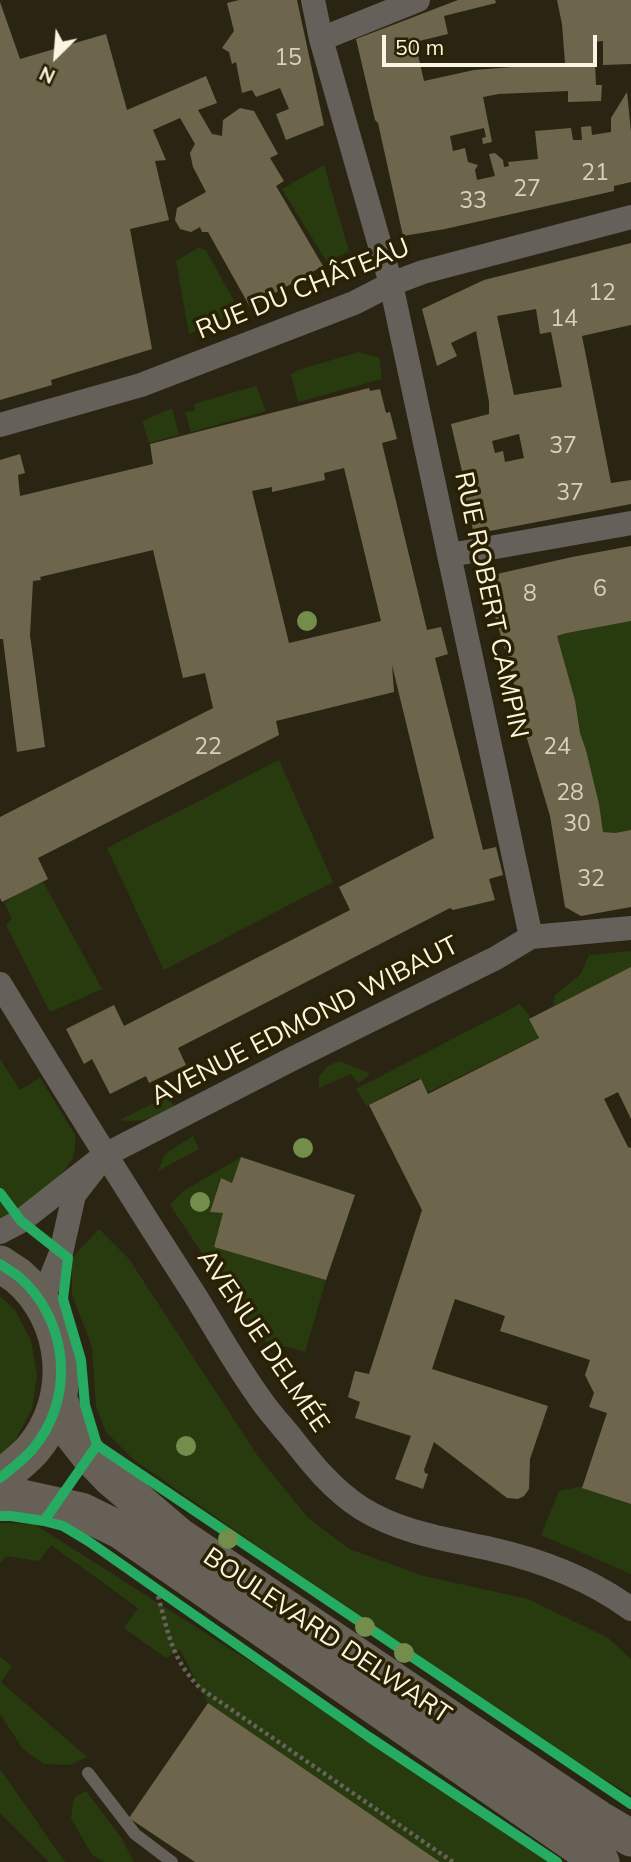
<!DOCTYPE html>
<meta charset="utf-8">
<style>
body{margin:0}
#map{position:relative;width:631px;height:1862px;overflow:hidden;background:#2a2513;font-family:Mulish,sans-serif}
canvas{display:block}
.north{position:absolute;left:21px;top:21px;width:70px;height:70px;-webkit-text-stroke:5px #292101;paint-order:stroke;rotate:205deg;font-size:19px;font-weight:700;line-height:28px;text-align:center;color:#faf5e3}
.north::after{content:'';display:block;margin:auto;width:24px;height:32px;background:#faf5e3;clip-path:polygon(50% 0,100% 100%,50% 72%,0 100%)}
.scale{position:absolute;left:382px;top:35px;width:215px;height:32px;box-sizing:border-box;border:4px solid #faf5e3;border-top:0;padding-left:9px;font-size:21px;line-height:24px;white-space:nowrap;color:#faf5e3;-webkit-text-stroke:5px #292101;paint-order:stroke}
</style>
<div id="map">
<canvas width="631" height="1862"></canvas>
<div class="north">N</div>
<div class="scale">50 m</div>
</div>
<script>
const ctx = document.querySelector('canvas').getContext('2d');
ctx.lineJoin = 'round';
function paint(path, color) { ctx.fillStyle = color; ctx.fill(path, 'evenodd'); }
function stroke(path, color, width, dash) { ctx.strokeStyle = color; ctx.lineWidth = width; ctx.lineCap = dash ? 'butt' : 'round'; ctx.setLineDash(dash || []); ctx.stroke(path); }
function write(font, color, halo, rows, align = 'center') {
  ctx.font = font + ' Mulish,sans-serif'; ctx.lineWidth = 7; ctx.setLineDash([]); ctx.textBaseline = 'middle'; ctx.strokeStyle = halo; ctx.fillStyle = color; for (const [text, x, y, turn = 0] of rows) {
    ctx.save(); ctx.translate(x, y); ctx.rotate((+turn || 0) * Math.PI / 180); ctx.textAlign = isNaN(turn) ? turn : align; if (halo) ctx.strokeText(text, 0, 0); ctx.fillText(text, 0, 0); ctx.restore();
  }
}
paint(new Path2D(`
 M324 165 349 251 327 262 282 189Z
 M198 248 206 250 240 312 189 334 176 261Z
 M359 352 379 358 382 379 298 402 291 374 301 369Z
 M256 386 266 411 191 432 185 412 195 411 194 404Z
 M172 408 179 435 149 443 142 421Z
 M631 621V830L615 833 603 832 599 804 586 750 580 733 575 699 557 636 567 633Z
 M279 760 333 882 164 970 107 848Z
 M41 878 102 989 50 1012 6 925 12 918 4 903Z
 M631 951V968L553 1006 555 995 581 974 589 955Z
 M520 1004 530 1017 538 1038 429 1092 418 1078 367 1106 356 1089Z
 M0 1059 20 1090 40 1078 75 1135V1148L72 1160 65 1170 26 1210 0 1223Z
 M339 1061 369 1073 366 1078 358 1083 351 1074 319 1088V1076L328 1066Z
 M168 1096 175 1109C157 1116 140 1124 120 1120Z
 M193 1136 199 1149 158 1171 165 1154Z
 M241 1157 232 1183 220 1178 211 1209V1212L223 1213 214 1247 326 1280 305 1352 259 1339 170 1205 182 1192Z
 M99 1229 129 1259 257 1455 308 1518 349 1549 424 1576 528 1599 608 1638 631 1659V1795L592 1772 279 1561 133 1459 106 1432 96 1407 92 1347 72 1295V1258Z
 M0 1296 15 1310 31 1341 37 1375 32 1409 16 1439 0 1455Z
 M583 1486 631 1503V1574L541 1535 559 1491Z
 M0 1523 34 1524 565 1862H440L208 1703 180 1650 166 1658 124 1628 138 1608 51 1545 39 1561 6 1556 0 1564Z
 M0 1657 12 1666 1 1682 87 1757 69 1765 44 1764 23 1749 0 1714Z
 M0 1769 65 1862H49L0 1813Z
 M86 1791 122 1839 134 1862H104L92 1855 71 1818 74 1798Z`), '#283b0e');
paint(new Path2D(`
 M239 0H297L324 125 286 140 276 114 289 109 280 88 256 97 252 90 242 93 236 62 232 64 229 52 222 48 234 31 227 3Z
 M458 0H495L496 3 444 16 448 34 415 42 424 81 474 70 565 63 562 24 557 0H631V64L603 65V41L594 42 596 85H602L601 101 568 102V91L499 94 483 97 492 142 483 144 482 138 486 137 484 128 450 136 453 151 465 148 468 162 478 165 475 170 477 180 495 176 489 154 495 153 503 160 504 167 509 166 508 162 538 159 535 131 571 128 573 140H582L581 127 591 126 592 135 611 132V118L627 92 631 132V182L614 186V191L445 229 403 236 378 123 375 120 356 39Z
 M0 2 20 59 106 34 127 110 206 76 217 103 198 110 212 134 222 136 223 120 240 108 254 111 278 154 270 158 284 181 276 186 323 266 250 307 208 232H202L200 227 191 232 180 229 175 220 177 208 206 192 193 167 190 153 195 144 180 118 153 130 166 160 155 161 169 220 130 229 152 349 51 380 52 385 0 400Z
 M631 243V325L582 336 611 483 631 480V504L474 534 462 484H465L451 424 489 414V402L476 331 451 343 457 356 437 366 422 309 484 280ZM536 309 540 334 551 332 562 387 514 395 497 316ZM519 434 524 458 505 462 503 451 495 453 492 441Z
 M369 388 370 391 380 389 386 413 390 412 397 439 382 443 427 630 441 627 448 654 435 658 483 850 496 847 503 875 489 879 495 900 453 910 450 908 178 1048 186 1065 149 1083 146 1076 110 1094 92 1059 84 1064 66 1029 114 1005 124 1026 350 910 339 887 434 838 392 665 394 692 276 721 279 735 38 858 48 879 2 902 0 898V817L213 708 205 673 183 678 153 550 40 577 41 580 33 581 30 635 45 747 17 752 3 639H0V460L20 454 25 473 18 475 20 496 153 464 150 444ZM344 468 381 621 289 643 252 491 272 487V492L325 480 324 473Z
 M631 546V621L567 633 557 636 575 700 580 733 586 750 599 804 603 832 615 833 631 830V907L581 916 565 907 550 816 523 725 510 666 494 613 488 576 572 557Z
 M631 967V1119L618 1092 604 1099 628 1147 631 1148V1504L582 1488 607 1413 589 1407 594 1393 585 1375 590 1360 500 1331 505 1316 455 1299 432 1369 548 1406 530 1459 529 1489 524 1496 518 1499 507 1498 434 1442 424 1470 425 1473 428 1474 423 1489 395 1479 411 1436 355 1418 360 1402 348 1397 355 1371 369 1374 422 1210 369 1105 421 1079 428 1094 539 1038 529 1019Z
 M241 1157 355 1195 326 1280 214 1247 223 1213 210 1212 211 1209 221 1178 232 1183Z
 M208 1703 440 1862H195L129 1818Z`), '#6e664c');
stroke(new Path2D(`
 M158 1596C169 1635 171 1658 200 1688L453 1862`), '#68635a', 4.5, [3.5, 3.5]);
stroke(new Path2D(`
 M88 1773 135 1834 172 1862`), '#66605a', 12);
stroke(new Path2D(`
 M313 0 321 39 391 284 531 937
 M321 39 418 0
 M0 425 141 385 354 303 391 284 423 272 631 217
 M450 555 631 523
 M0 984C64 1089 129 1193 196 1297 217 1331 237 1367 261 1400 270 1413 281 1425 291 1437 312 1464 332 1489 361 1508 401 1533 446 1539 491 1549 540 1560 590 1579 631 1609
 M105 1155 292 1059 496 958 531 937 631 928
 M0 1232 21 1221 105 1155 74 1195 61 1253 41 1303`), '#66605a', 24);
stroke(new Path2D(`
 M0 1264C6 1268 12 1272 18 1276 69 1319 76 1399 32 1450 23 1460 11 1469 0 1478
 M59 1399 71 1432 89 1455 111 1478 179 1536 602 1821 631 1838
 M0 1493 81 1511 120 1530 601 1862`), '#666056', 37);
stroke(new Path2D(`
 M0 1193 21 1221 68 1258 63 1299 81 1360 85 1405 97 1445 631 1804
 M0 1264C6 1268 12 1272 18 1276 69 1319 76 1399 32 1450 23 1460 11 1469 0 1478
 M0 1516H11L44 1521 97 1445
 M44 1521 63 1526 88 1541 369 1737 557 1862`), '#26ab63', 10);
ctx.fillStyle = '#738e4a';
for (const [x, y] of [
 [307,621],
 [303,1148],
 [200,1202],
 [186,1446],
 [228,1539],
 [365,1627],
 [404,1653]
]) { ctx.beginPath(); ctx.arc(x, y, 10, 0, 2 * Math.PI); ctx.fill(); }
write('23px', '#d7d1bd', null, [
 ["15",288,58],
 ["21",595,173],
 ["27",527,189],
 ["33",473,201],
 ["12",602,293],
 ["14",564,319],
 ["37",563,446],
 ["37",570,493],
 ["6",600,589],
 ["8",530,594],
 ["22",208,747],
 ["24",557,747],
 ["28",570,793],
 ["30",577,824],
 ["32",591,879]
]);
write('26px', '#faf5e3', '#292101', [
 ["RUE DU CHÂTEAU",303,289,-22],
 ["RUE ROBERT CAMPIN",491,605,78],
 ["AVENUE EDMOND WIBAUT",305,1021,-27],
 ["AVENUE DELMÉE",263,1341,56],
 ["BOULEVARD DELWART",327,1636,34]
]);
</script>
